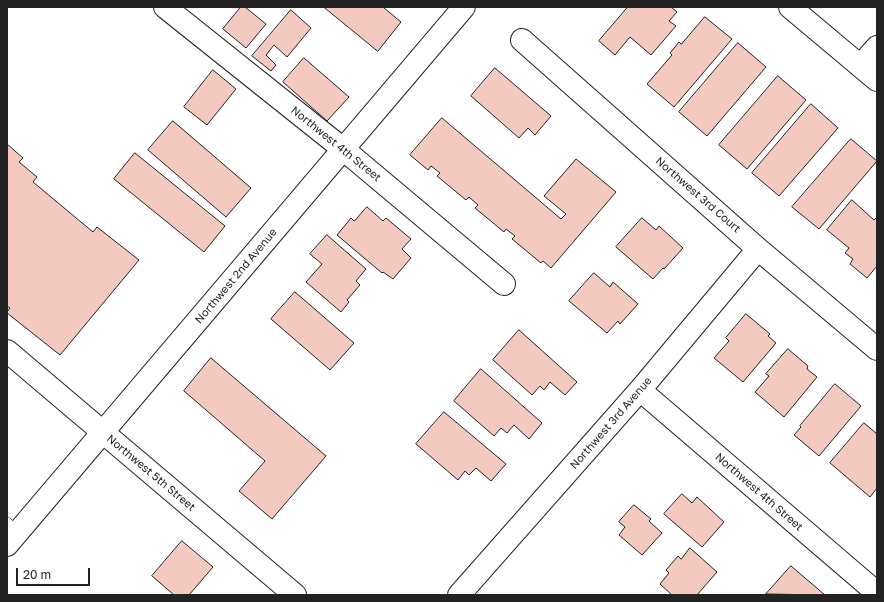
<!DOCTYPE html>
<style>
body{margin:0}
#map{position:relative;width:884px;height:602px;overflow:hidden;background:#fff;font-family:"Golos Text",sans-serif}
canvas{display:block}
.frame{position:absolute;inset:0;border:8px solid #222;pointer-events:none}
.scale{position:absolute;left:16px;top:568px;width:74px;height:18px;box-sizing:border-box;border:2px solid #222;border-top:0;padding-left:5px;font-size:12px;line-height:14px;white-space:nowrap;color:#222;-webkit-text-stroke:3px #fff;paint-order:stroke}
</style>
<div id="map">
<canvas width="884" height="602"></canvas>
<div class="frame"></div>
<div class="scale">20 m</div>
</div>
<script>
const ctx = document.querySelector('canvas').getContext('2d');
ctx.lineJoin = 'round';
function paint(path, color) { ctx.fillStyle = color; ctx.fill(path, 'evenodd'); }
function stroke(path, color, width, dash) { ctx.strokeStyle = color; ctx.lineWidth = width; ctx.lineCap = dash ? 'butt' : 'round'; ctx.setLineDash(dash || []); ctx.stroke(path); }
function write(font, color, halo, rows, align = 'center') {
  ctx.font = font + ' "Golos Text",sans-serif'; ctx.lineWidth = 3; ctx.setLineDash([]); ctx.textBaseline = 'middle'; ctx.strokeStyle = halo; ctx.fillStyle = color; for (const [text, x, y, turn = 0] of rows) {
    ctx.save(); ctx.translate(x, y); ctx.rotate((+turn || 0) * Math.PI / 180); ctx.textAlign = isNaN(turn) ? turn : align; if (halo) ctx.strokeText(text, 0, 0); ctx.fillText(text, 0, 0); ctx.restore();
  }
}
const building = new Path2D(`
 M241 7H245L266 24 246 48 223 29Z
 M324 7H383L401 22 378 51Z
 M628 7H671L677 12 669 21 676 26 651 55 630 37 615 55 599 41Z
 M291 10 311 28 287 57 274 45 266 55 276 65 271 71 252 56Z
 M705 17 732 39 674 107 647 84 672 55 670 53 679 42 681 44Z
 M738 43 766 67 707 136 679 112Z
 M304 58 349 97 327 121 283 82Z
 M495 68 551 116 535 135 528 128 519 138 471 96Z
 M213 70 236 89 207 125 184 107Z
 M778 76 806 100 747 169 719 145Z
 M811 104 838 128 779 196 752 173Z
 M442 118 561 219 566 214 544 196 576 159 616 192 551 268 543 261 541 263 512 239 515 236 506 229 504 232 475 208 478 205 469 197 466 200 437 176 440 173 431 166 428 170 410 155Z
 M173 121 251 188 226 217 148 150Z
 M851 139 877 161 819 229 792 207Z
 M7 144 23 158 19 162 37 177 33 182 93 232 97 227 139 260 60 355 7 313V312L10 308 7 306Z
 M135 153 225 226 204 252 114 179Z
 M852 200 874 220 877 217V266L867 278 850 264 853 259 845 253 849 248 827 230Z
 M367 207 383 221 386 218 411 239 402 249 411 258 393 279 383 272 382 273 337 235 351 218 354 221Z
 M642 218 656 230 659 226 683 248 664 269 663 268 653 279 616 247Z
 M327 235 366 269 356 281 360 285 347 300 349 302 341 312 306 282 322 264 310 254Z
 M594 273 610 287 613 282 638 304 620 324 618 321 607 333 569 301Z
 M295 292 354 343 330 370 271 319Z
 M746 314 770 334 768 336 776 343 743 382 714 358 729 341 726 338Z
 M519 330 577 382 565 395 550 382 544 390 540 386 532 395 493 360Z
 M788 349 808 366 807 369 817 377 784 417 755 392 769 376 766 374Z
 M211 358 326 456 272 519 239 491 265 461 184 391Z
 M481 369 542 423 529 439 514 425 507 433 501 428 494 436 454 401Z
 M835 384 861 406 819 456 794 435 801 427 800 426Z
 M444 412 506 464 491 481 476 468 469 475 465 471 458 480 416 444Z
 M864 423 877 434V488L870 497 830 463Z
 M682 494 692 503 697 497 724 522 702 547 664 514Z
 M634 505 651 519 649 521 662 533 642 555 619 535 625 527 619 522Z
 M182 541 213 567 189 595H174L152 576Z
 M690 548 717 572 697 595H672L660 584 669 573 666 570 678 556 681 559Z
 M791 566 825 595 766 594Z`);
paint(building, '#f3c9c0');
stroke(building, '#222', 1);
const lane = new Path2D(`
 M7 523 18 533`);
const street = new Path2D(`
 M165 7 343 149 504 284
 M790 7 877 80
 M522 40 758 249 877 349
 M860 66 877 47
 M640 390 877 593
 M7 545 464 7
 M459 595 640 390 758 249`);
const secondary = new Path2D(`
 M7 351 295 595`);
stroke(lane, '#222', 12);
stroke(street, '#222', 24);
stroke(secondary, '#222', 24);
stroke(lane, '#fff', 11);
stroke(street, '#fff', 22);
stroke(secondary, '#fff', 22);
write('11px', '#222', '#fff', [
 ["Northwest 4th Street",336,144,39],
 ["Northwest 3rd Court",698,195,41],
 ["Northwest 2nd Avenue",236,276,-50],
 ["Northwest 3rd Avenue",611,423,-49],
 ["Northwest 5th Street",151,473,40],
 ["Northwest 4th Street",759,492,41]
]);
</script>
